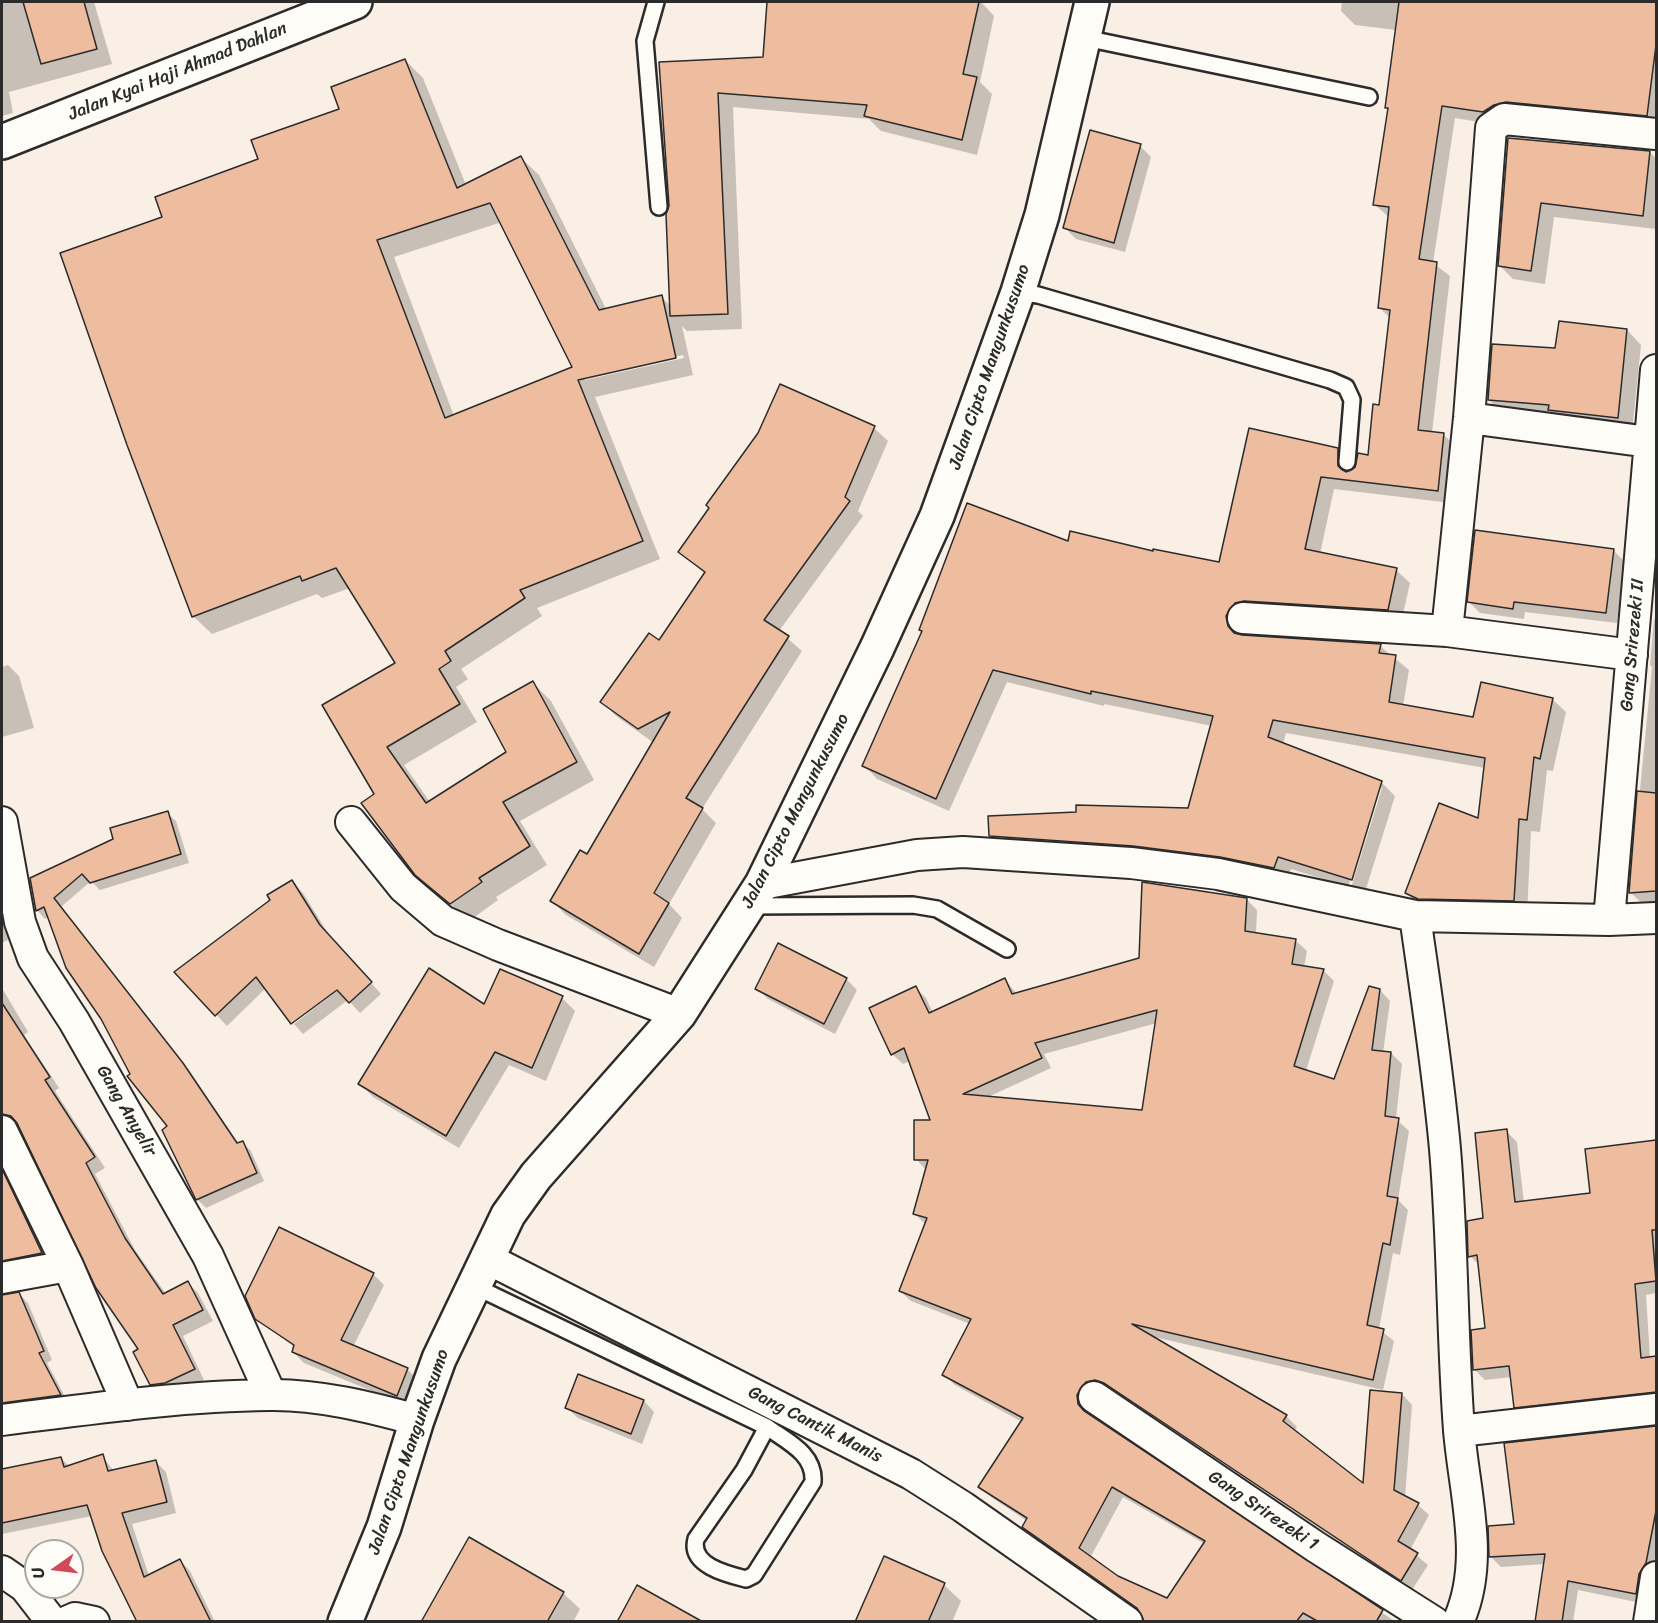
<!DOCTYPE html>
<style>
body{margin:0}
#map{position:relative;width:1658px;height:1623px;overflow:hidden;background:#faefe5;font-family:Sriracha,sans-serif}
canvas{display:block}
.frame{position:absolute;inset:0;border:3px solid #2b2b2b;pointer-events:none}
.north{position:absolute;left:24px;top:1539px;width:60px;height:60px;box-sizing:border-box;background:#fdfcf7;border:2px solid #a9a8a5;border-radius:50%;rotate:256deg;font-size:16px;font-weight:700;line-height:24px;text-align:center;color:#2b2b2b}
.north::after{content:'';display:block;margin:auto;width:21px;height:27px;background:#d1495b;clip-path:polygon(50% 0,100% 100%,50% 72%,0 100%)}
</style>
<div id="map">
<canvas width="1658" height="1623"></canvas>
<div class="frame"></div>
<div class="north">U</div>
</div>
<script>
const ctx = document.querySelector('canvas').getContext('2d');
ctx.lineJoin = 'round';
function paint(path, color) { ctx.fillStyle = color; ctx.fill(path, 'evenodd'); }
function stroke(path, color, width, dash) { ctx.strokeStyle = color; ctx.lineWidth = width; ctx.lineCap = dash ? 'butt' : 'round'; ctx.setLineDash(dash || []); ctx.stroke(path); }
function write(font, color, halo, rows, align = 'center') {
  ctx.font = font + ' Sriracha,sans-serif'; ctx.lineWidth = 4.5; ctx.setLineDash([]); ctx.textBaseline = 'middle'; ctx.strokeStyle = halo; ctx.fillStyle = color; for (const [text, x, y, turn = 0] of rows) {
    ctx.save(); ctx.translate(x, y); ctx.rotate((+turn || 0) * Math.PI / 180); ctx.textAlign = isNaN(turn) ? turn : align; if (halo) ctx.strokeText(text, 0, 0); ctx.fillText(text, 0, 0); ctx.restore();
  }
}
paint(new Path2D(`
 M2 2H94L112 64 9 92 13 113 2 116Z
 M769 2H981L994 16 980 82 992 94 977 155 881 131 869 119 733 107 742 329 687 331 682 326 693 375 595 397 660 559 537 608 542 616 461 669 468 679 456 687 477 722 404 765 430 802 508 752 533 683 551 701 594 780 520 821 547 865 496 897 498 900 469 921 417 874 376 795 397 663 350 588 322 598 317 594 212 634 194 617 128 445 164 218 341 110 405 60 423 78 466 185 521 158 539 175 606 309 662 297 671 307 670 206 661 63 764 58ZM502 222 574 368 454 416 394 257ZM683 355 684 358 585 380V376Z
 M1342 2H1656V128L1497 125 1455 118 1433 263 1450 276 1432 433 1444 435 1457 448 1451 503 1334 489 1320 554 1396 570 1410 583 1401 623 1239 630 1240 636 1380 646 1409 670 1403 706 1475 719 1552 699 1566 712 1553 771 1547 770 1540 832 1531 831 1527 914 1420 906 1406 893 1480 820 1485 768 1286 733 1283 745 1381 782 1395 796 1365 892 1291 869 1288 881 1004 849 990 836 1189 810 1212 726 1104 704V706L1007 682 949 811 877 779 864 765 923 632 921 630 1069 543 1220 563 1338 450 1351 463V471L1369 457 1380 406 1390 318 1380 308 1390 218 1374 204 1389 110 1386 107 1396 30 1355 25 1341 11ZM1379 788H1382L1351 888 1348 887Z
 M1509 139 1650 152 1656 159V229L1554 217 1545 284 1513 279 1499 265Z
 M1140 146 1151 157 1125 252 1076 239 1065 228Z
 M1627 330 1641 345 1632 432 1504 415 1489 400 1557 349Z
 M874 428 888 441 858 511 863 516 779 631 802 651 702 809 716 823 669 904 682 918 654 967 566 915 552 901 588 856 654 743 616 716 602 702 660 642 705 574 680 552Z
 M1613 550 1624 561 1617 623 1525 612 1524 619 1480 613 1469 602Z
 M1654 619 1656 620V904H1643L1630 892 1652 667 1650 665Z
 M8 665 19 676 34 728 2 737V667Z
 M167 813 176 821 189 863 100 890 91 881 61 907 191 1073 239 1144 242 1142 251 1151 264 1181 206 1208 197 1199 169 1127 132 1074 48 917 45 919 37 910 115 840Z
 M292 882 303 893 331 938 381 994 360 1013 348 1000 303 1034 294 1024 343 986 266 988 227 1026 177 973Z
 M2 895 13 937 2 943Z
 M1246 899 1257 910 1256 934 1296 941 1307 951 1304 967 1323 970 1334 981 1306 1071 1334 1081 1380 990 1390 1001 1383 1053H1391L1402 1064 1396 1119 1409 1131 1398 1200 1408 1210 1400 1255 1393 1253 1379 1329 1394 1341 1383 1390 1150 1336 1286 1416 1297 1427 1294 1432 1364 1486 1402 1394 1412 1405 1405 1498 1418 1505 1429 1515 1410 1550 1428 1565 1412 1590 1116 1393 1106 1390 1087 1408 1089 1416 1396 1622H1147L1141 1612 1034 1537 1023 1527 1027 1521 991 1497 980 1487 1022 1422 955 1385 944 1374 970 1324 911 1301 900 1291 926 1225 915 1214 926 1170 916 1159 932 1121 910 1061 903 1064 892 1054 915 987 926 998 933 1013 1005 980 1017 994 1140 959ZM1157 1023 1143 1111 988 1097 1051 1068 1044 1054ZM1123 1497 1205 1544 1168 1600 1117 1577 1090 1558Z
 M846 979 857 990 835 1034 768 999 757 988Z
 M2 988 28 1032 24 1035 59 1088 55 1091 105 1168 95 1174 135 1250 166 1294 188 1283 198 1293 213 1321 183 1336 204 1380 176 1393 162 1395 151 1384 140 1350 53 1161 2 1074Z
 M562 998 575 1011 546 1081 509 1065 459 1148 373 1097 360 1084 485 1007Z
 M1506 1131 1517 1142 1524 1203 1592 1194 1586 1150 1656 1142V1293L1646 1295 1650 1358 1656 1357V1403L1526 1418 1515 1407 1511 1377 1485 1380 1474 1369 1487 1330 1480 1266 1470 1256 1485 1219Z
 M2 1165 7 1172 50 1262 2 1273Z
 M373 1274 384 1285 353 1347 407 1369 418 1380 408 1406 304 1363 293 1352 295 1348 257 1318Z
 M19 1294 28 1303 52 1360 47 1363 69 1404 30 1409 20 1400 2 1363V1295Z
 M644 1401 654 1412 642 1444 578 1418 567 1408Z
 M1656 1428V1575L1646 1604 1578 1590 1573 1622H1536L1545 1564 1501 1567 1491 1557 1516 1525 1506 1445Z
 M102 1456 114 1471 156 1462 166 1472 176 1513 132 1524 149 1576 180 1560 190 1571 215 1622H139L92 1516 2 1534V1470L61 1458 70 1467Z
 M885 1558 944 1585 961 1601 952 1622H856Z
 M563 1593 580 1609 573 1622H432Z`), '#0003');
const building = new Path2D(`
 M23 2H84L97 49 41 64Z
 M767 2H979L963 74 977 77 962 140 864 116 867 105 718 93 728 314 670 316 666 214 669 206 659 62 763 57Z
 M1399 2H1656V45L1647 116 1506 102 1494 105 1483 112 1442 106 1419 259 1437 262 1418 430 1444 433 1438 491 1321 477 1305 549 1397 568 1388 610 1244 601 1235 603 1226 616 1228 626 1234 633 1242 635 1381 644 1379 653 1396 655 1389 702 1473 717 1481 682 1553 698 1540 759 1534 757 1527 820 1519 819 1514 901 1418 899 1405 893 1439 803 1478 818 1485 758 1273 720 1268 737 1382 781 1352 880 1278 857 1274 868 1220 857 1133 846 989 836 988 816 1076 812V805L1188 808 1213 716 1091 691V694L993 670 936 799 862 766 922 631 919 630 967 503 1068 541 1070 531 1153 551V549L1219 562 1249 428 1338 448V466L1346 472 1355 467 1358 453 1368 455 1373 404 1379 405 1390 310 1378 308 1389 207 1373 205 1388 108H1385Z
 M405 59 457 188 521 156 599 310 662 295 676 358 578 380 643 541 520 590 525 598 445 651 451 661 439 669 460 704 387 747 426 803 506 752 483 709 533 681 577 762 503 802 530 846 479 878 482 882 450 904 415 875 361 803 374 794 322 705 395 663 336 568 302 581 300 576 192 617 127 445 60 253 162 217 155 197 258 159 251 140 339 109 331 87ZM490 203 572 367 445 418 377 240Z
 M1090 130 1141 144 1114 243 1063 228Z
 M1508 138 1650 151 1643 216 1541 203 1531 271 1498 266Z
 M1559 321 1627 329 1618 418 1548 410 1549 405 1488 400 1492 344 1555 348Z
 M780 384 875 426 845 497 850 501 764 620 789 636 686 798 703 808 654 893 669 903 639 954 550 901 580 850 587 854 670 712 638 729 600 702 649 633 659 640 705 572 678 552 709 508 706 505 758 433Z
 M1475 530 1614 549 1606 613 1514 602 1513 609 1467 602Z
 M1637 791 1656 793V891L1629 893Z
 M168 811 181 854 90 883 82 874 54 898 183 1063 237 1143 243 1141 257 1173 196 1200 162 1130 167 1126 127 1076 130 1074 101 1019 66 968 44 907 36 911 30 878 113 839 110 828Z
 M292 880 320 925 372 982 349 1003 337 990 291 1024 256 977 215 1016 174 972 270 900 267 895Z
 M1142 882 1247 898 1245 931 1296 939 1292 964 1324 969 1294 1066 1334 1079 1369 986 1380 989 1372 1050 1391 1052 1385 1116 1399 1118 1387 1196 1398 1198 1390 1245 1383 1243 1367 1325 1384 1329 1373 1380 1132 1324 1287 1415 1283 1421 1363 1483 1370 1390 1402 1393 1394 1490 1419 1503 1398 1541 1418 1553 1401 1581 1104 1383 1095 1380 1086 1382 1077 1395 1078 1404 1084 1411 1383 1610 1376 1622H1319L1303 1613 1296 1622 1144 1621 1137 1608 1022 1527 1027 1518 978 1487 1023 1418 942 1375 971 1319 899 1291 927 1218 913 1214 928 1160H914V1120H930L904 1048 891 1055 869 1008 916 986 929 1013 1005 978 1012 994 1139 958ZM1157 1010 1142 1110 963 1094 1042 1058 1035 1043ZM1112 1487 1205 1541 1167 1598 1118 1576 1079 1548Z
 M778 943 847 978 824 1024 755 989Z
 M429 968 484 1004 500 969 563 996 532 1068 495 1052 446 1136 358 1084Z
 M2 1003 50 1077 45 1080 95 1157 86 1163 125 1238 163 1294 188 1281 203 1310 173 1325 195 1369 165 1383 150 1385 133 1352 138 1349 96 1288 17 1123 11 1116 2 1114Z
 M1507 1129 1515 1202 1590 1193 1585 1149 1656 1140V1230H1652L1656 1281 1635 1284 1641 1358 1656 1356V1392L1514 1408 1509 1366 1473 1370 1471 1330 1485 1328 1477 1255 1468 1257 1467 1221 1483 1218 1475 1133Z
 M2 1169 42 1253 2 1261Z
 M279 1227 374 1273 341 1340 408 1368 397 1396 292 1352 294 1345 255 1319 245 1296Z
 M19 1292 44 1351 39 1353 61 1395 2 1403V1295Z
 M578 1374 644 1400 631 1434 565 1408Z
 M1656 1426V1511L1646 1563 1639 1574 1636 1594 1568 1581 1562 1622H1535L1545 1554 1489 1557 1488 1526 1514 1524 1504 1443Z
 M103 1454 108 1471 156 1460 167 1502 122 1513 144 1577 180 1559 211 1622H137L102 1551 87 1505 2 1523V1469L61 1457 64 1467Z
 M469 1537 564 1592 547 1622H421Z
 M884 1556 945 1583 928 1622H855Z
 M637 1585 703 1622H617Z`);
paint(building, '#eebd9f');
stroke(building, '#2b2b2b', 1.5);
const service = new Path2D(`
 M656 2 645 41 659 207
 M1085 38 1369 97
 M1018 292 1038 295 1330 380 1346 387 1352 400 1347 462
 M749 906 913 905 937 909 1007 949
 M474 1286 767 1427C788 1442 815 1454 813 1482L754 1575 746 1579C726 1574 689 1565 696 1539L744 1470 767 1427`);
const minor = new Path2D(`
 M1469 418 1656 443
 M1243 618 1447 631 1632 655
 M1447 631 1469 418 1491 128 1504 119 1656 134
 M2 822 20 922 33 958 74 1021 208 1256 271 1395
 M351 822 403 887 443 921 498 945 679 1014
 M762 884 917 855 963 852 1131 863 1218 874 1415 916 1609 920 1656 918
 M1415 916C1426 994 1438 1071 1445 1149 1453 1243 1452 1337 1459 1430 1464 1493 1486 1561 1458 1622
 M1609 920 1656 370
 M2 1131 68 1266 128 1405
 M486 1258 911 1474 963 1507 1127 1622
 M2 1278 68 1266
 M1094 1397 1316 1547 1434 1622
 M2 1420C90 1409 180 1396 269 1395 317 1394 370 1407 417 1420
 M1459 1431 1656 1409
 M2 1571 25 1587 52 1622
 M66 1622 75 1618 94 1622
 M1649 1622 1656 1577`);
const tertiary = new Path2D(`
 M345 1622 384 1527 417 1420 439 1359 508 1215 536 1176 679 1014 762 884 877 648 937 516 1018 292 1042 215 1092 2`);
const secondary = new Path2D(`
 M2 142 355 2`);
stroke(service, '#2b2b2b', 20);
stroke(minor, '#2b2b2b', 34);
stroke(tertiary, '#2b2b2b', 38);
stroke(secondary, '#2b2b2b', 38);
stroke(service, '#fdfcf7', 15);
stroke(minor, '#fdfcf7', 30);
stroke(tertiary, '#fdfcf7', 33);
stroke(secondary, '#fdfcf7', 33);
write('18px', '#2b2b2b', '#fdfcf7', [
 ["Jalan Kyai Haji Ahmad Dahlan",178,72,-22],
 ["Jalan Cipto Mangunkusumo",990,367,-71],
 ["Gang Srirezeki II",1633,645,-85],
 ["Jalan Cipto Mangunkusumo",796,811,-63],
 ["Gang Anyelir",126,1111,60],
 ["Gang Cantik Manis",815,1425,27],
 ["Jalan Cipto Mangunkusumo",409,1452,-71],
 ["Gang Srirezeki 1",1263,1511,34]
]);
</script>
